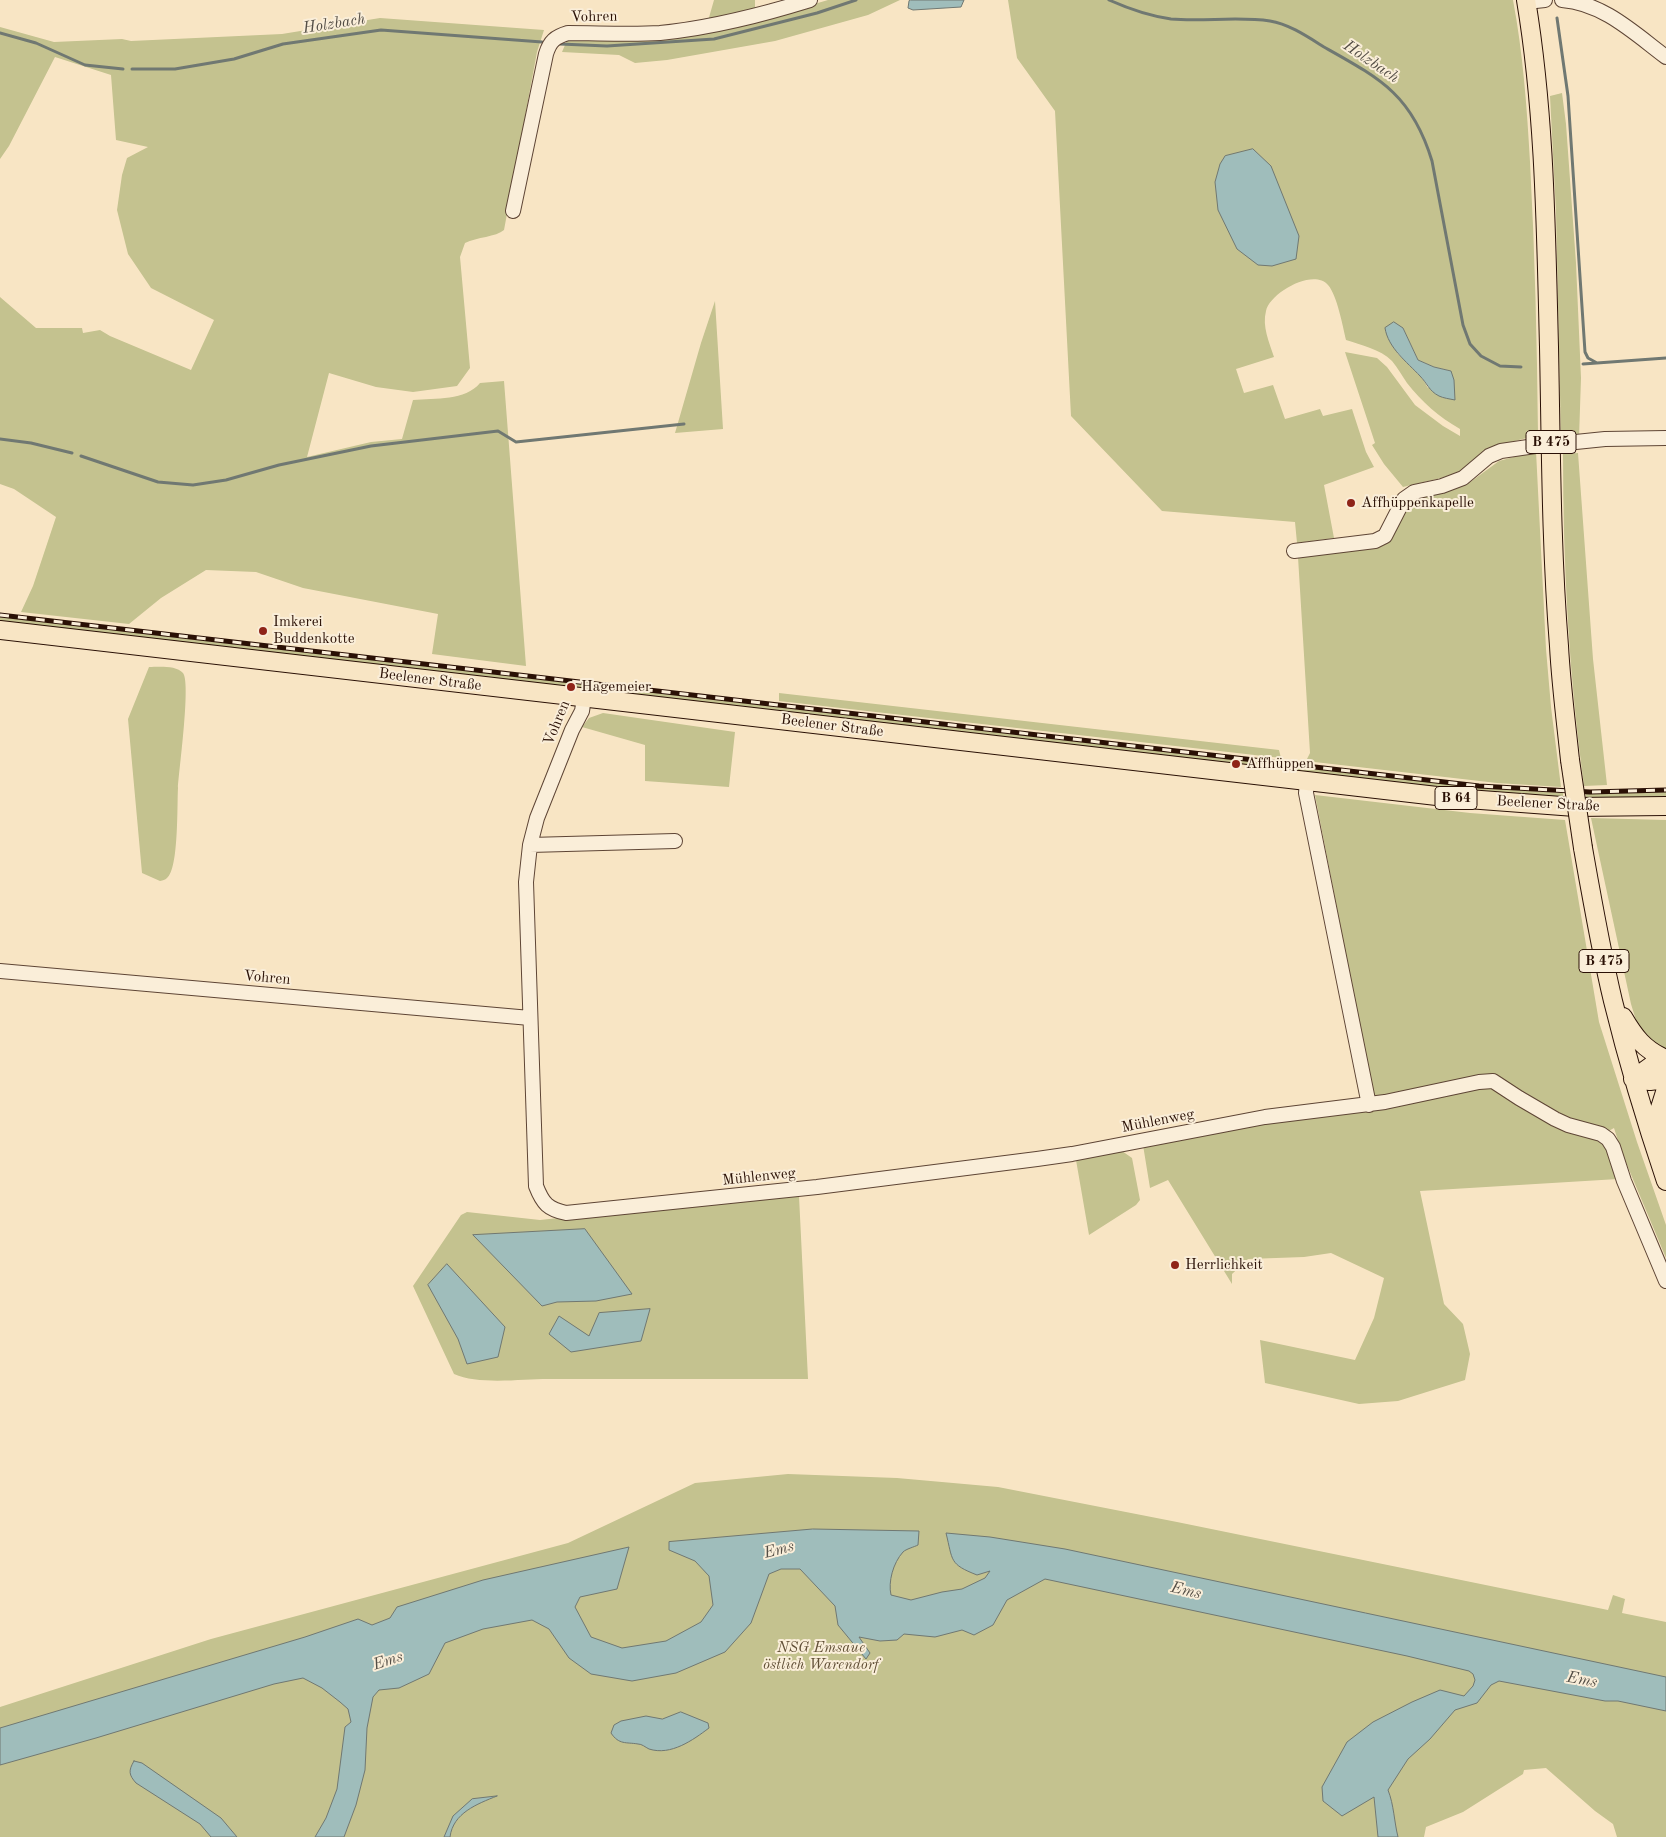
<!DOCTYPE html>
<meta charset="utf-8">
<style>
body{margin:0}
canvas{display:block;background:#f8e5c4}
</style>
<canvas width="1666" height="1837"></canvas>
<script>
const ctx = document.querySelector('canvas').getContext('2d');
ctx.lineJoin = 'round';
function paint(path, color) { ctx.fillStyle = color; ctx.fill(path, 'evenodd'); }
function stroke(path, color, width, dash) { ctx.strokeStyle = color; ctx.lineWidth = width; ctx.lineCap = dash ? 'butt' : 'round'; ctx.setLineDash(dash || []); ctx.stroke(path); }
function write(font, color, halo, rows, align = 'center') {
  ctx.font = font + ' "Old Standard TT",serif'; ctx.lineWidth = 4; ctx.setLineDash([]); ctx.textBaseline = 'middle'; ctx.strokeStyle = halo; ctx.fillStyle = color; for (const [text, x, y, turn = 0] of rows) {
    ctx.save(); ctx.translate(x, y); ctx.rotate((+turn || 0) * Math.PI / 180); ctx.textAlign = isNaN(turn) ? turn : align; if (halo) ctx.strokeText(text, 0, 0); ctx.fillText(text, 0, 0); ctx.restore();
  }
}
paint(new Path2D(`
 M714 0H755V9L708 21Z
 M828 0H900L868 15 775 41 667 60 635 63 619 55 562 52 568 38 757 21Z
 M1008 0H1513C1523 53 1527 108 1530 162 1535 253 1537 344 1538 435L1492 447 1459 472 1441 478 1403 487 1384 464 1372 445 1375 443 1345 352 1377 358 1387 367 1415 405 1443 426 1460 436V429C1439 417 1422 402 1407 383 1402 376 1398 368 1392 361 1380 349 1361 345 1346 340 1343 327 1337 295 1328 285 1313 268 1270 293 1266 311 1262 326 1269 342 1274 357L1236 369 1244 393 1273 385 1285 419 1320 409 1323 416 1352 409 1366 452 1374 467 1324 485 1334 538 1297 543 1295 522 1162 511 1071 416 1055 111 1017 58ZM1403 328 1418 360 1434 367 1451 371 1428 388 1422 378 1397 353Z
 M380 18 544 30 537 52 504 230C496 237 477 237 465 243L460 257 470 368 457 386 413 392 376 387 329 373 307 457 371 442 402 439 413 400C436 398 465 401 480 383L504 381 526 666 432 654 438 614 303 588 256 572 206 570 161 598 129 624 21 612 33 586 56 517 14 489 0 484V297L36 328H82L83 333 100 330 110 336 191 370 214 320 151 288 128 254 117 210 122 175 127 158 148 147 116 140 111 75 55 57 9 146 0 159V27L54 42 122 39 131 41 282 34Z
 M1562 93 1566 124 1576 263 1581 378 1579 438 1561 440 1556 212 1550 96Z
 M715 301 723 429 675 433 701 343Z
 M1536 451 1546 649 1551 707 1561 787 1497 783 1306 761 1310 753 1298 557 1377 546 1408 505 1416 498 1469 483 1499 461Z
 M1578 453 1593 659 1607 785 1584 786C1569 676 1563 565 1563 454Z
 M0 617 1409 780 1496 789 1563 793V796H1528L1467 791 0 622Z
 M149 667C158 667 176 665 183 673 191 683 179 770 178 788 177 803 179 869 167 878 165 880 163 880 160 881L142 873 128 719Z
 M779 693 1279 750 1281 758 779 701Z
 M603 713 735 732 729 787 645 781V745L582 727 589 718Z
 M1666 792V797L1586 798V794Z
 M1315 795 1470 813 1565 820 1599 1022 1637 1142 1666 1225V1258L1622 1153 1614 1128 1607 1132 1569 1123 1495 1076 1383 1098 1373 1094Z
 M1591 818 1666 820V1052L1639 1030 1631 1004Z
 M1491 1085 1601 1138 1608 1148 1618 1179 1420 1191 1444 1304 1463 1324 1470 1354 1465 1380 1398 1401 1359 1404 1265 1383 1260 1340 1355 1360 1374 1318 1384 1278 1331 1253 1304 1257 1248 1259 1232 1274V1284L1168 1180 1150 1188 1143 1145Z
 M1122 1151 1132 1158 1140 1200 1136 1205 1089 1235 1076 1160Z
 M797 1192 798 1196H799L808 1379C721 1379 635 1379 548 1379 521 1379 478 1385 454 1374L413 1286 461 1215 467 1212 540 1220Z
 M788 1474 897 1478 998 1487 1177 1522 1608 1610 1613 1595 1625 1599 1622 1613 1666 1622V1837H1617L1613 1824 1595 1811 1546 1768 1524 1770 1523 1774 1463 1812 1426 1827 1424 1837H0V1707L211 1639 568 1543 695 1483Z`), '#c4c28f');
const water = new Path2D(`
 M911 0H964L961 7 913 10 908 8 909 1Z
 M1253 149 1271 166 1299 236 1296 259 1272 266 1258 265 1237 249 1218 210 1215 182 1220 164 1225 156Z
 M1394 322 1403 328 1418 360 1434 367 1451 371 1454 380 1455 400C1450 399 1443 398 1439 396 1429 391 1427 383 1420 376 1407 362 1388 348 1385 328Z
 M585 1229 632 1294 596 1301 557 1302 542 1306 473 1235Z
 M447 1264 505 1327 498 1357 467 1364 458 1339 428 1285Z
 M650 1309 641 1341 571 1352 549 1334 559 1316 589 1336 599 1313Z
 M813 1529 919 1531 918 1545C914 1547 906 1549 903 1552 893 1563 888 1582 891 1595L911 1600 942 1592 962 1589 985 1578 990 1571 977 1575C949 1564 953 1561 946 1533L990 1537 1065 1549 1666 1677V1711L1618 1701H1605L1499 1681 1491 1685 1477 1703 1455 1710 1430 1739 1408 1759 1388 1790C1394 1805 1394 1821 1398 1837H1378L1374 1797 1342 1816 1323 1801 1322 1787 1347 1742 1373 1722 1412 1702 1440 1690 1464 1696 1473 1686 1475 1680 1473 1674 1469 1671 1407 1656 1045 1579 1007 1600 993 1625 974 1635 962 1630 935 1637 904 1634 897 1640 880 1641 859 1637 870 1653 866 1659 838 1625 835 1606 800 1569H781L769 1574 751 1623 725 1652 676 1673 632 1681 591 1674 569 1658 549 1629 532 1620 483 1629 445 1643 429 1674 399 1688 379 1690 373 1697 367 1728 365 1770 356 1805 344 1837H315L326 1818 337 1789 345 1727 351 1722 348 1709 340 1702 322 1688 303 1678 274 1684 96 1738 0 1765V1728L305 1637 358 1619 372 1625 390 1618 397 1607 483 1580 629 1547 617 1589 580 1597 575 1607 591 1637 622 1648 666 1641 701 1622 713 1605 709 1576 695 1561 669 1550V1542Z
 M681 1712 708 1723 709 1728C693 1740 671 1756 649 1749 645 1747 642 1744 638 1744 626 1742 619 1745 611 1733L614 1725 621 1721 646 1716 662 1719Z
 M134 1761 142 1763 221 1818 237 1837H211L200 1824 136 1783C129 1775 128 1771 134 1761Z
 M497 1796C477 1804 453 1813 450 1837H444L453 1816 472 1799Z`);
paint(water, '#9fbdbb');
stroke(water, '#707872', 1);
stroke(new Path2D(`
 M1109 0C1129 9 1149 16 1171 19 1203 22 1237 16 1270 21 1289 24 1308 37 1324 47 1381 79 1412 95 1432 161L1463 325 1470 344 1481 356 1500 366 1521 367
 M1557 18 1568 96 1585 352 1588 358 1597 363
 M0 33 36 43 85 65 123 69
 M560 44 607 46 714 39 817 13 856 0
 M132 69H175L234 59 283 44 381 30 542 42
 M1583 364 1666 358
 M0 439 31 443 72 453
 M81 456 158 482 193 485 226 480 279 465 371 446 498 431 516 442 684 424`), '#707872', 3);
const minor = new Path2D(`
 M1562 0C1603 3 1634 33 1666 57
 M1526 2 1545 0
 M513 211 546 54C550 41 555 37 568 33 598 33 630 35 660 33 712 28 761 15 810 0
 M1566 443 1605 439 1666 438
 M1294 551 1375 541 1385 536 1404 499 1414 492 1442 486 1463 478 1489 456 1501 451 1535 446
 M584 698 582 711 572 730 537 818 530 845 526 882 536 1186C543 1204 548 1209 566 1213L817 1187 1037 1159 1072 1154 1265 1117 1385 1102 1479 1082 1493 1081 1519 1098 1555 1119 1568 1125 1601 1134 1608 1139 1613 1147 1624 1181 1666 1281
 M1307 781 1306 793 1369 1105
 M530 845 675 841
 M0 971 530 1018`);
const major = new Path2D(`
 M1526 0C1545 114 1546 232 1549 347 1551 447 1551 546 1559 646 1561 684 1566 722 1570 760
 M0 630 1454 798 1575 807 1666 806
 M1583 848C1592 899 1601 951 1613 1001 1628 1062 1646 1122 1666 1181
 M1623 1017C1634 1036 1644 1050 1666 1059
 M1633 1079 1651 1066 1666 1061
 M1633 1079 1650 1081 1666 1079
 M1659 1147 1660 1108 1666 1089`);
stroke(minor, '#5e4535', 16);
stroke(major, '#2a1005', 20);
stroke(minor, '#faeed9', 14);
stroke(major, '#f8e5c4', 18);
const rail = new Path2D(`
 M0 615 1479 786 1590 792 1666 790`);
stroke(rail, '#2a1005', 5);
stroke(rail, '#faeed9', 3, [9]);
const majorBridge = new Path2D(`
 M1570 760 1583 848`);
stroke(majorBridge, '#2a1005', 20, []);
stroke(majorBridge, '#f8e5c4', 18);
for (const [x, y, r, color] of [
 [1351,503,5,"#8f2418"],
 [263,631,5,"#8f2418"],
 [571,687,5,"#8f2418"],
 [1236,764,5,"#8f2418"],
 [1175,1265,5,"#8f2418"]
]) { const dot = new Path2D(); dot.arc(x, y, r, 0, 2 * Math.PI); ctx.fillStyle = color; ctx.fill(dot); stroke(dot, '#faeed9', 2); }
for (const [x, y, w] of [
 [1551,442,50],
 [1456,798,42],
 [1604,961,50]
]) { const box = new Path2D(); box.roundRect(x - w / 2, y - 11.5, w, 23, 4); ctx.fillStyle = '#faeed9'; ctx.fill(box); stroke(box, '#2a1005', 1); }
write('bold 14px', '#2a1005', null, [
 ["B 475",1551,442],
 ["B 64",1456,798],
 ["B 475",1604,961]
]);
write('15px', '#2a1005', '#faeed9', [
 ["Vohren",594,17,-1],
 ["Beelener Straße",430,680,7],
 ["Vohren",557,723,-68],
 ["Beelener Straße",832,726,7],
 ["Beelener Straße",1548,804,3],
 ["Vohren",267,978,5],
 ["Mühlenweg",1158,1121,-11],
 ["Mühlenweg",759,1177,-6]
]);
write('15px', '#2a1005', '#faeed9', [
 ["Affhüppenkapelle",1361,503],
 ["Imkerei",273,622],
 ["Buddenkotte",273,639],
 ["Hagemeier",581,687],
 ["Affhüppen",1246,764],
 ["Herrlichkeit",1185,1265]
], 'left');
write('italic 15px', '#604e35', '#faeed9', [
 ["NSG Emsaue",821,1648],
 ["östlich Warendorf",821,1665]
]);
write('italic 16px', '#534d45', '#faeed9', [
 ["Holzbach",334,24,-9],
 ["Holzbach",1371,62,34],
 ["Ems",779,1550,-15],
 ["Ems",1186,1591,13],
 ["Ems",388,1661,-18],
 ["Ems",1582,1680,10]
]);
</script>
